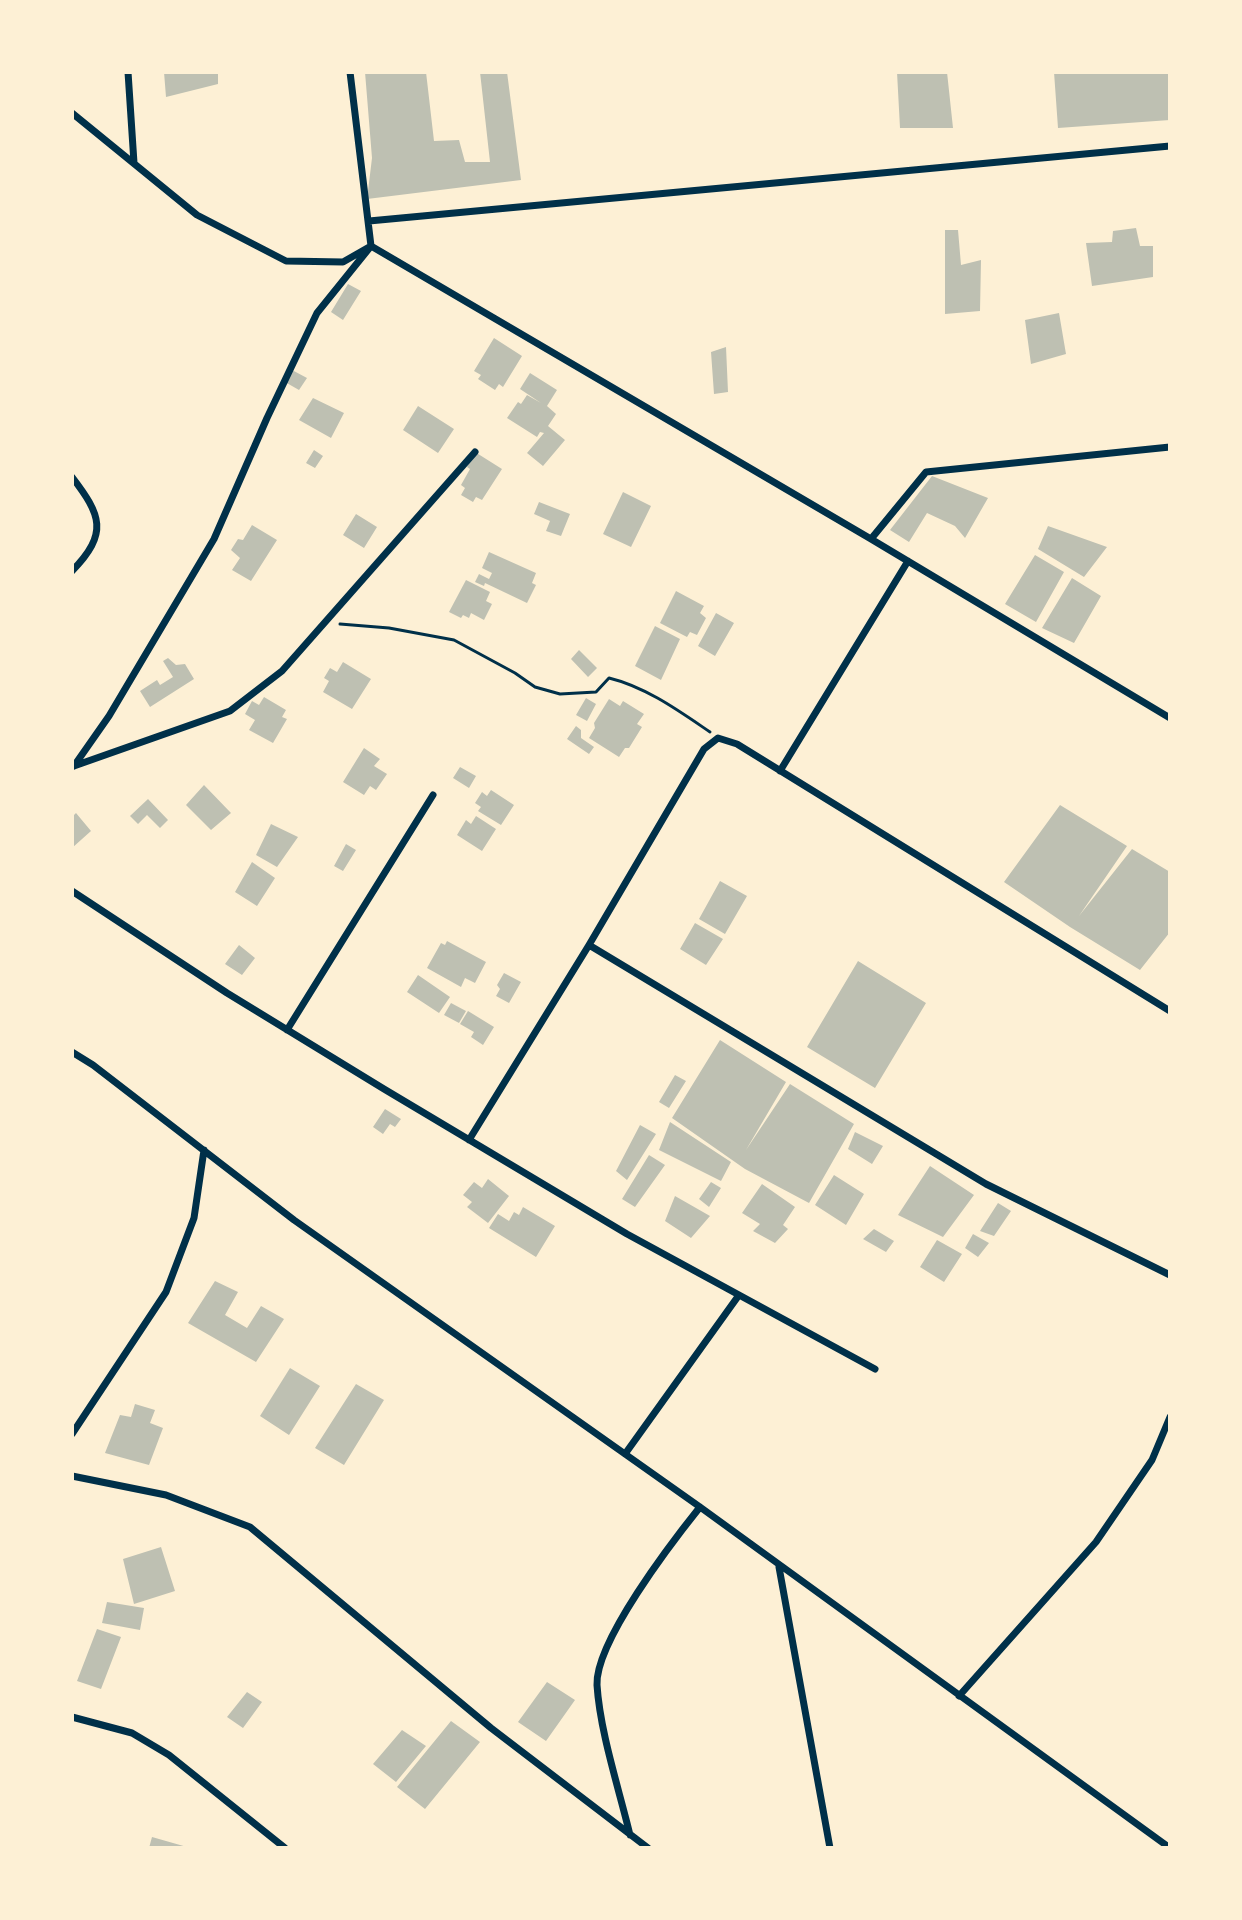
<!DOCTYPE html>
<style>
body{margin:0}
#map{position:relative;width:1242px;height:1920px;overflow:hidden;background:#fdf0d5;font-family:Roboto,sans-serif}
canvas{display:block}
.frame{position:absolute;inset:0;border:74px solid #fdf0d5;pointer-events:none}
</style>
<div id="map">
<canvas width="1242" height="1920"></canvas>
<div class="frame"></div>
</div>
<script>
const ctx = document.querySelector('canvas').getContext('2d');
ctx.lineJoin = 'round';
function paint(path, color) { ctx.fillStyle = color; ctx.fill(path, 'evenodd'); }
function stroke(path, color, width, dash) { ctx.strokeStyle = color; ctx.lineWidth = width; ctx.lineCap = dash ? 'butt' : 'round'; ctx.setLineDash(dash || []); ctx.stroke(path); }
paint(new Path2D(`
 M164 72H218V84L166 97Z
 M365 72H426L434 141 459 140 465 162H490L480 72H507L521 180 367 199 372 158Z
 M897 72H947L953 128H900Z
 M1054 72H1170V120L1058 128Z
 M1136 228 1140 246H1153V277L1092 286 1086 243 1112 242 1113 231Z
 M945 230H958L961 265 981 260 980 311 945 314Z
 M348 284 361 291 343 320 331 312Z
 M1059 313 1066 354 1031 364 1025 320Z
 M494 338 522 356 503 387 499 384 495 390 478 379 481 375 474 371Z
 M726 347 728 392 714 394 711 352Z
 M292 370 307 378 299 390 285 382Z
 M530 373 557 390 547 406 556 414 548 426 565 440 543 466 527 453 544 433 540 432 537 437 507 418 518 402 521 404 527 395 541 403 520 389Z
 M313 398 344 413 331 438 299 420Z
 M418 406 454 429 438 453 403 430Z
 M314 450 323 456 315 468 306 463Z
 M475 452 502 469 482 500 476 497 473 502 461 495 465 488 461 485 470 469 467 467Z
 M932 476 988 498 965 538 955 526 927 513 909 542 890 530Z
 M623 492 651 506 631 547 603 534Z
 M539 502 570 514 561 536 546 531 550 521 534 514Z
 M356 514 377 527 364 548 343 535Z
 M252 525 277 540 251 581 232 570 240 558 231 550 238 539 243 540Z
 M1048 526 1107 547 1084 577 1038 549Z
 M489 552 536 573 532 583 536 585 527 603 485 583 484 586 475 582 479 574 489 579 492 573 482 568Z
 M1035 555 1064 572 1036 622 1005 604Z
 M1072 578 1101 596 1074 643 1042 628Z
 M466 580 490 592 486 601 492 604 484 620 471 613 469 618 463 615 461 618 449 612Z
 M676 591 704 606 700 613 706 618 697 635 690 632 687 637 660 623Z
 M716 613 734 623 715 656 698 646Z
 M655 626 680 639 661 680 635 666Z
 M579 650 597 668 588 677 571 659Z
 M168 658 176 665 185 664 194 679 150 707 140 691 157 680 160 685 173 677 163 661Z
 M343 662 371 679 352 709 323 692 329 681 324 678 330 668 337 672Z
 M264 697 286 710 282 717 287 719 273 743 249 730 255 720 245 714 252 701 259 705Z
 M586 698 596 704 587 721 576 715Z
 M609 699 620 706 623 701 644 714 637 724 642 727 629 748H625L619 757 589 738 595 728 594 723Z
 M576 726 581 730V738L594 747 589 754 567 739Z
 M364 748 380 759 374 766 387 774 376 790 370 786 364 795 343 782Z
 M460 767 476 776 469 788 453 778Z
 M204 785 231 813 211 830 186 805Z
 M491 790 514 805 501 825 478 811 481 807 475 803 482 792 487 796Z
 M148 799 168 820 160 828 147 815 138 824 130 816Z
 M1060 805 1127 846 1079 916 1132 849 1170 872V932L1140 970 1070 927 1004 882Z
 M76 813 91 831 72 848V817Z
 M476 816 496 829 482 851 457 835 466 820 471 824Z
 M271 824 298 837 277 867 256 855Z
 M346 844 356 850 343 871 334 866Z
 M252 862 275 878 257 906 235 892Z
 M720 881 747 896 725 934 699 919Z
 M695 923 723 939 706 965 680 949Z
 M447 941 486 962 475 983 465 978 461 987 427 968 441 943 445 945Z
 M239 945 255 958 242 975 225 964Z
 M858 961 926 1003 875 1088 807 1047Z
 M504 973 521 982 509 1003 496 996 500 989 497 985Z
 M418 975 450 997 439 1013 407 992Z
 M451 1003 466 1011 459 1023 444 1015Z
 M468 1011 494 1027 483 1045 471 1037 474 1032 460 1024Z
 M720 1040 786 1082 746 1150 790 1084 854 1124 809 1203 745 1169 672 1118Z
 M675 1075 686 1081 669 1108 659 1102Z
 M385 1109 401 1119 395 1127 390 1124 383 1134 373 1127Z
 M670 1122 731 1162 721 1181 659 1150Z
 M640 1125 656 1134 627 1180 616 1171Z
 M855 1132 883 1146 872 1164 848 1149Z
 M649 1155 665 1165 635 1207 622 1199Z
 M930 1166 974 1195 943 1237 898 1215Z
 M834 1175 864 1194 846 1225 815 1205Z
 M488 1179 509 1196 488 1223 467 1207 472 1202 463 1195 474 1182 482 1188Z
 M711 1182 721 1188 709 1207 699 1199Z
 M762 1184 795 1207 783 1225 788 1229 775 1243 753 1231 760 1224 742 1213Z
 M675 1196 710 1216 691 1238 665 1221Z
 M998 1203 1011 1211 994 1236 980 1231Z
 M523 1207 555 1226 536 1257 489 1228 498 1214 509 1221 514 1212 519 1215Z
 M874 1229 894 1241 886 1252 863 1239Z
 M973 1234 989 1243 978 1257 965 1248Z
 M937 1240 962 1254 944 1282 920 1267Z
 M215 1281 238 1292 225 1315 247 1328 261 1306 284 1319 256 1362 188 1323Z
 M290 1368 320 1386 289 1435 260 1416Z
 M356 1384 384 1400 344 1465 315 1448Z
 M135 1404 155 1410 150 1423 163 1428 149 1465 105 1453 120 1415 131 1417Z
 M161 1547 175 1591 134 1604 123 1559Z
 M107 1602 144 1608 140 1630 102 1623Z
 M97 1629 121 1637 101 1689 77 1681Z
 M547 1682 575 1700 546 1741 518 1722Z
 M247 1692 262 1702 243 1728 227 1717Z
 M451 1721 480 1742 425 1809 397 1787Z
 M402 1730 426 1746 396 1782 373 1764Z
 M152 1837 187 1847V1848H149Z`), '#bec0b2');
stroke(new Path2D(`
 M340 624 389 628 454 640 515 673 535 687 560 694 596 692 609 678C646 687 679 711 710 732`), '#003049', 3);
stroke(new Path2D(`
 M128 72 134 163
 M350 72 371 246 871 539 926 472 1170 447
 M72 113 197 215 286 261 343 262 371 246 317 313 267 418 214 539 109 716 74 766
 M369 221 1170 146
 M72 477C101 515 109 533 72 571
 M871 539 1170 718
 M74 766 230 711 282 671 475 452
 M780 771 908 561
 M72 891 227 993 384 1089 627 1234 875 1369
 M589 945 986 1184 1170 1275
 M287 1030 433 795
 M72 1052 93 1065 294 1220 700 1507 1170 1848
 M469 1140 589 945 704 749 718 738 737 744 1170 1011
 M72 1434 166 1292 194 1218 204 1150
 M625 1454 739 1295
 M72 1476 166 1495 250 1527 491 1728 648 1848
 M779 1567 830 1848
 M959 1696 1096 1542 1152 1460 1170 1417
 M72 1717 132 1733 169 1755 285 1848
 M630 1835C619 1789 600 1732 597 1685 595 1642 672 1542 700 1507`), '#003049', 7);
</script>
